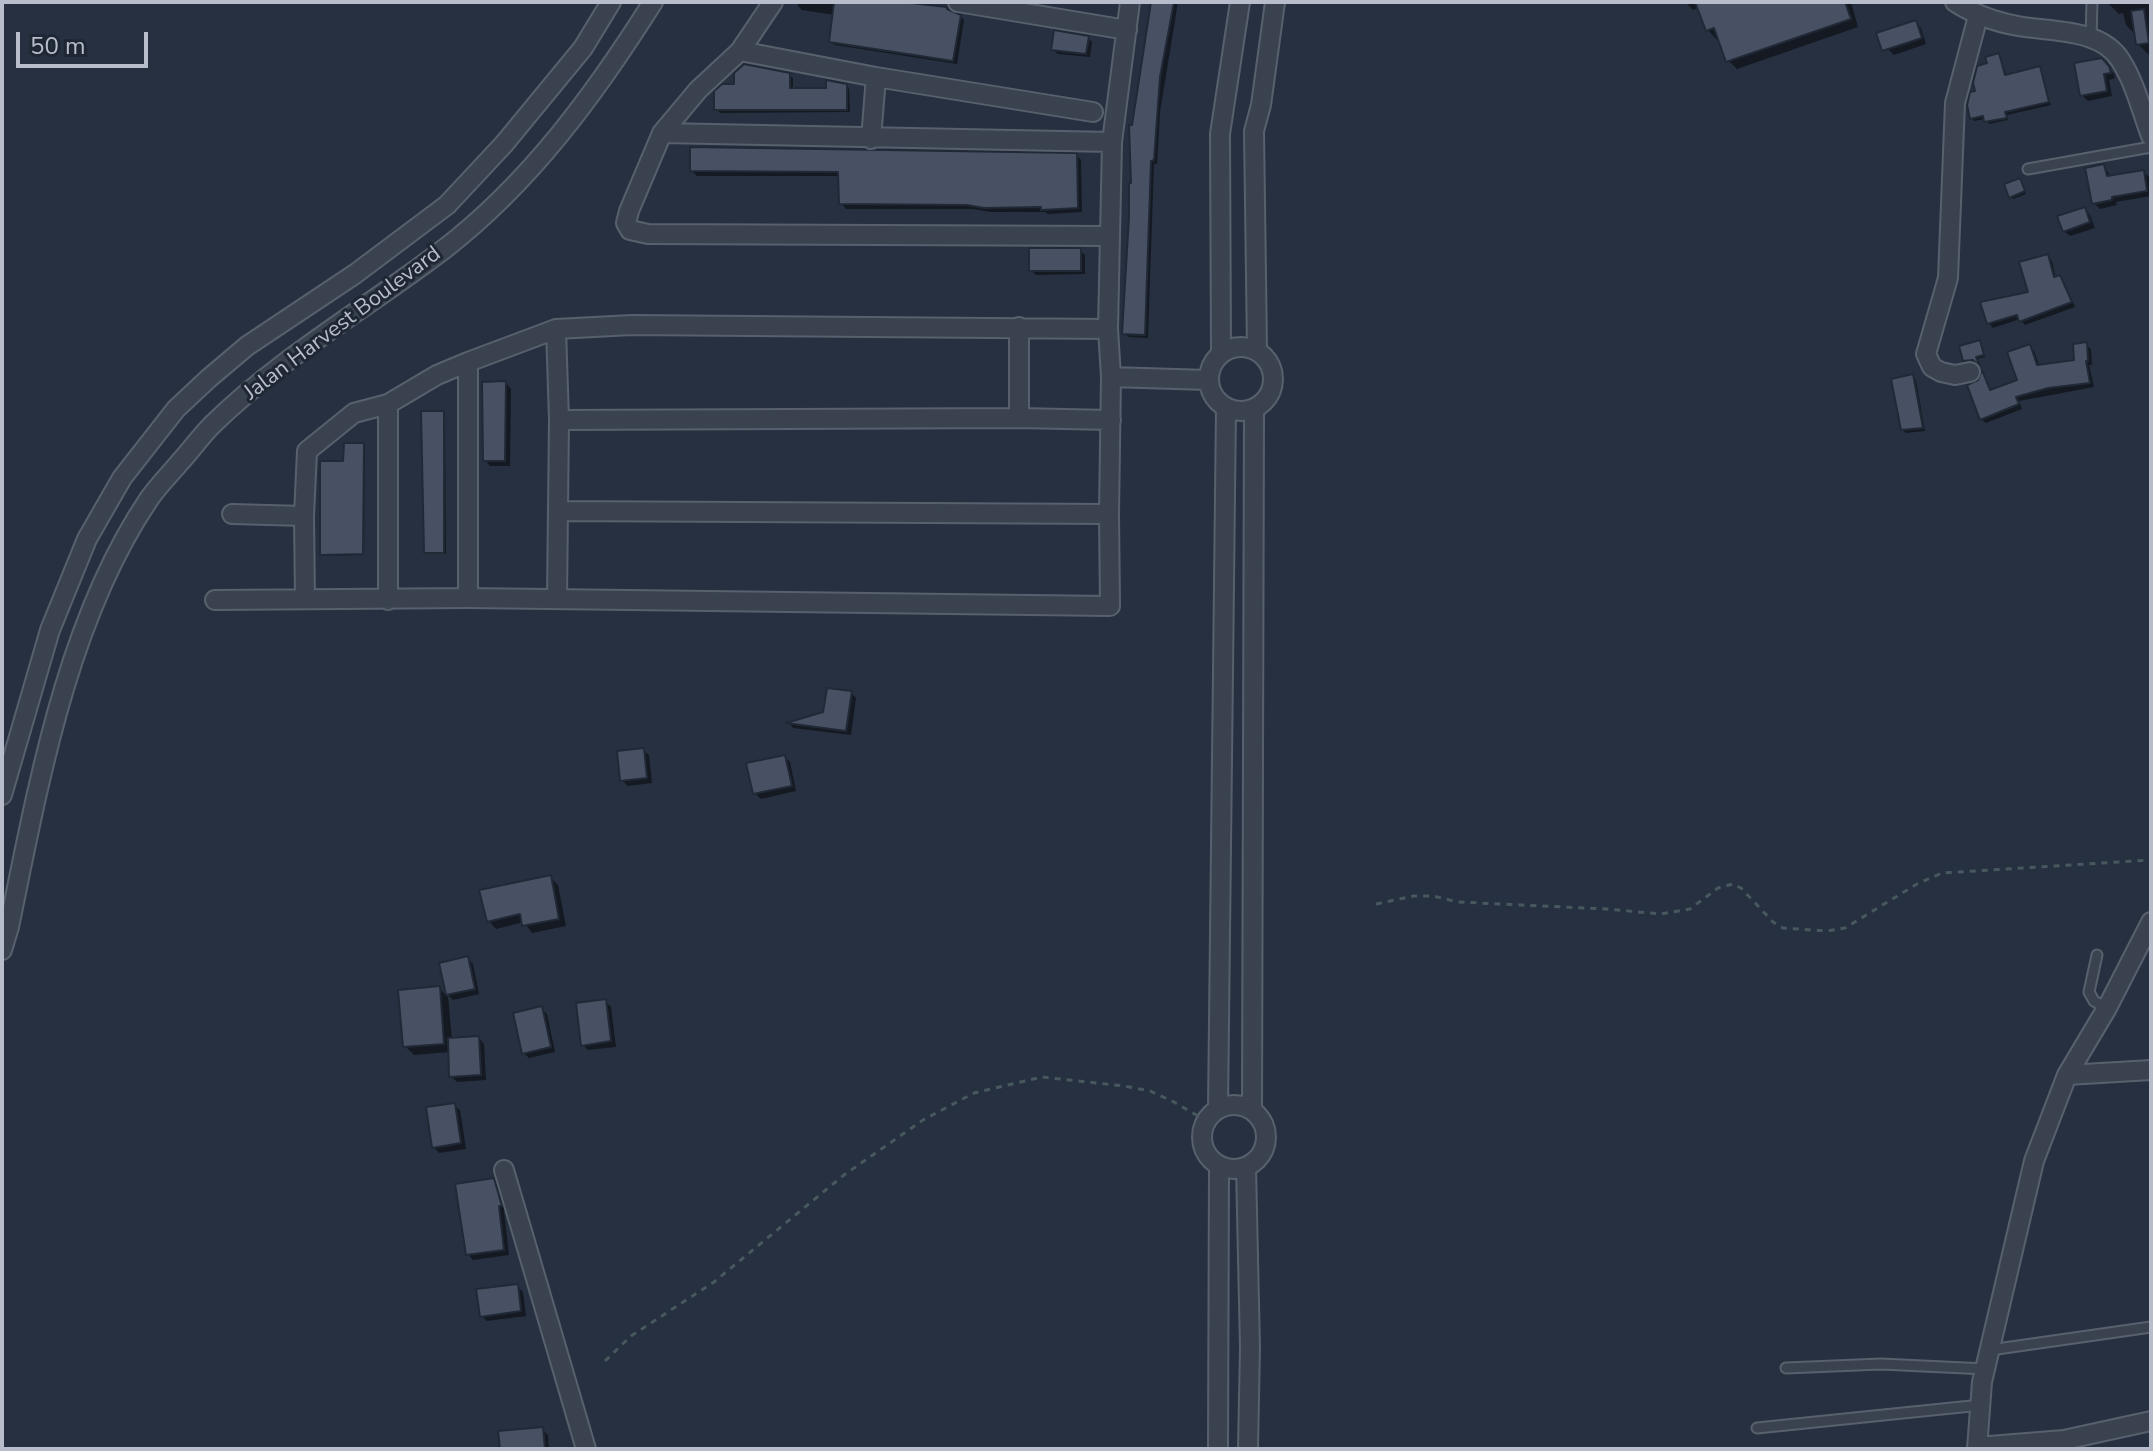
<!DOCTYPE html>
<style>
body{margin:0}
#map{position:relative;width:2153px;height:1451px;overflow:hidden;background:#263040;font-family:"Nunito Sans",sans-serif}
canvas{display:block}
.frame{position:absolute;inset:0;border:4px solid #b7bdca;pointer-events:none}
.scale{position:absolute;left:16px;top:32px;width:132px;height:36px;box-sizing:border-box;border:4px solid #b7bdca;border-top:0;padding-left:10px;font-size:24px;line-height:28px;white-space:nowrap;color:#b7bdca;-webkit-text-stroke:6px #1f2735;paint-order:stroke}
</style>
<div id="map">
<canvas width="2153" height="1451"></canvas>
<div class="frame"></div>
<div class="scale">50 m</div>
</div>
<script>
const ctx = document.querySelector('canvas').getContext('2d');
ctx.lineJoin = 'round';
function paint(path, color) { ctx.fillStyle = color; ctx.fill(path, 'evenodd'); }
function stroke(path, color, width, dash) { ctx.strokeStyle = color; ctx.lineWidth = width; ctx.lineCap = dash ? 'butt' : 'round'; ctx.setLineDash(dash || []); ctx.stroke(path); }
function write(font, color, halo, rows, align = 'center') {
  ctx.font = font + ' "Nunito Sans",sans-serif'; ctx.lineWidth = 6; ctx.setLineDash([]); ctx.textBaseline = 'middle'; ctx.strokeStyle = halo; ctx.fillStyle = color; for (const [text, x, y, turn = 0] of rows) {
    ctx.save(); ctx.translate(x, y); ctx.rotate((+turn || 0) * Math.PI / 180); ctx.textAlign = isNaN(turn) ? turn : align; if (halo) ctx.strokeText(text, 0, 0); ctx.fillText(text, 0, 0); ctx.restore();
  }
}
paint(new Path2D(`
 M798 2H885L960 16 964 20 957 64 835 45 831 41 835 15 802 10 798 6Z
 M1153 2H1178L1160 112 1157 164H1154L1148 338 1129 337 1124 333 1133 185 1134 127Z
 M1685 2H1851L1858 27 1737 69 1728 60 1720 38 1716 39 1708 30 1699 8 1693 10Z
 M2107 2H2151V57L2138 44 2137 36 2126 25 2123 13 2119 14Z
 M1915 22 1921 28 1926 44 1894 55 1888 49 1884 33Z
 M1088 38 1092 42 1090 57 1058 54 1053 50Z
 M1999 55 2007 77 2039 68 2051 105 2007 115 2008 120 1989 124 1985 119 1974 121 1971 118 1978 92 1989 65Z
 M2101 60 2114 74 2115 78 2109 80 2112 96 2088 101 2082 95Z
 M789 75 793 78V90H828L846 85 849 89 850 112 720 113 716 109Z
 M1076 155 1081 160 1082 212 1048 214 1045 212H991L973 209H846L841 203 840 176H697L692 171Z
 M2104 166 2111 177 2143 172 2149 177 2151 196 2116 202 2117 205 2100 209 2094 203Z
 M2019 180 2026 194 2013 199 2011 196Z
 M2085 209 2090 215 2095 228 2070 236 2064 231Z
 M1080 250 1085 255V274L1036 275 1031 270Z
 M2047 256 2052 261 2056 279 2060 277 2064 282 2075 307 2025 325 2020 319 1993 328 1989 323 2030 294Z
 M1979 342 1985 357 1977 359 1979 363H1967L1965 360Z
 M2086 345 2091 349 2092 365H2089L2094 387 2019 401 2022 409 1986 423 1981 419 1980 382 1983 374 1992 392 2019 381 2029 346 2034 351 2040 367 2076 362Z
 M1912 376 1916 380 1925 431 1906 433 1903 430Z
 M506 383 511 389 510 466H490L485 460Z
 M443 413 445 415 446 554H428L426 552Z
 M363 445 365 447 364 555 324 556 322 554 345 463Z
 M851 693 856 698 851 735 793 728 790 724 825 713Z
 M643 750 649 755 652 783 628 786 622 780Z
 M785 757 790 762 796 791 761 799 755 793Z
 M550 877 558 885 566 926 532 933 524 922 496 929 489 921Z
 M467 958 473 964 479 994 453 1000 448 995 452 1040 479 1038 484 1044 486 1080 457 1082 451 1076 450 1052 414 1055 405 1046 439 988 448 997 441 964Z
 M605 1001 611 1007 616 1047 588 1050 583 1045Z
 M541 1009 547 1014 555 1052 529 1058 524 1053Z
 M454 1105 460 1110 466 1149 439 1153 434 1147Z
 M493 1180 499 1186 506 1211H504L509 1255 473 1260 468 1254Z
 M517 1286 523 1292 526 1316 487 1321 482 1316Z
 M542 1429 548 1435 549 1449H502Z`), '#0007');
const building = new Path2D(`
 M834 2H902L947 7V9L961 15 953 61 829 42Z
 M1151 2H1174L1160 77 1154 160 1151 161 1145 335 1122 334 1129 217V183H1131L1129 125H1132Z
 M1695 2H1845L1851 19 1726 62 1714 28 1706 31Z
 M2144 9 2149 43 2136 45 2131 11Z
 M1916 20 1922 38 1882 51 1876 33Z
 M1054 30 1089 36 1086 54 1051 50Z
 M1999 53 2005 75 2040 66 2049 102 2005 112 2007 118 1984 122 1983 116 1970 119 1967 105 1970 92 1975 91 1973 83 1977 66 1987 63 1985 57Z
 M2102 58 2109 66 2111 73 2104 74 2107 91 2080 96 2074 63Z
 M744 64 790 73V88H826V80L847 84V110H714V91L722 84H734V73Z
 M690 147 1077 153 1078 208 1041 210V207L984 208 967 205 839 204 838 172 690 171Z
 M2104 164 2107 176 2144 170 2147 191 2112 197V200L2092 204 2085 168Z
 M2020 178 2025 191 2009 198 2004 184Z
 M2085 207 2090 222 2063 232 2057 216Z
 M1029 248H1081V271H1029Z
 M2048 254 2054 277 2060 275 2072 302 2019 322 2017 315 1987 324 1980 302 2028 292 2019 262Z
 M1980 340 1984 355 1976 357 1980 366 1973 360 1963 361 1959 346Z
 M2087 342 2088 361H2086L2090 383 2048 388 2016 397 2019 404 1980 420 1967 385 1978 380 1982 370 1990 390 2017 380 2007 352 2030 344 2037 365 2074 360 2073 344Z
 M1913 374 1923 428 1901 430 1891 379Z
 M506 381 505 461H483L482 382Z
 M421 411H444V553H424Z
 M344 443H364L363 554 320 555V461H343Z
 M827 688 852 691 846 731 786 723 823 712Z
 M644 748 647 778 620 781 617 751Z
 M785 755 792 786 753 794 746 763Z
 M551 875 559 919 522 926 520 914 487 922 479 890Z
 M468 956 475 989 446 995 439 963Z
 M440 986 444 1044 403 1047 398 990Z
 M606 999 611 1041 581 1046 576 1003Z
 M542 1006 551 1047 522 1054 513 1013Z
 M479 1036 481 1075 449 1077 448 1038Z
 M455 1103 461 1143 432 1148 426 1107Z
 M494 1178 502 1206H499L504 1250 466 1255 455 1184Z
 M518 1284 521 1311 480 1317 476 1289Z
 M543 1427 545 1449H500L498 1431Z`);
paint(building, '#485163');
stroke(building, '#212937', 2);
const service = new Path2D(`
 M2091 38 2092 2
 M2028 169 2151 147
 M2097 955 2089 992 2094 1001 2107 1008
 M1990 1350 2151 1327
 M1786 1368 1881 1364 1986 1369
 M1757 1428 1981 1405`);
const minor = new Path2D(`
 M773 2 740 51 698 90 662 133 629 211 626 223 630 230 648 234 1110 236
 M958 2 1127 30
 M1955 2C1975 15 1995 22 2018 26 2051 32 2101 28 2121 61 2135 83 2142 112 2151 136
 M740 51 876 77 1093 112
 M662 133 1112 142
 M871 139 876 77
 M1019 327V418
 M556 329 559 420 557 599
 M1209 379a32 32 0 1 1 64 0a32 32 0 1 1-64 0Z
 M1257 349 1254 131 1261 105 1275 2
 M1221 352 1220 134 1240 2
 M468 362V598
 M1970 372 1955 375 1941 372 1932 367 1926 354 1948 278 1955 103 1978 16
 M1111 377 1208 380
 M559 420 1019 418 1111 420
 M559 511 1109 514
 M232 514 304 516
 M305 599 304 516 307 451 354 413 388 404 437 375 468 362 556 329 632 325 1108 329
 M215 600 468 598 1110 606 1109 514 1111 377 1108 329 1112 142 1130 2
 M388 600V404
 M2 795 50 630 87 539 122 478 176 409 208 379 247 346 355 274 447 205 504 144 583 48 611 2
 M2 950 9 927C38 786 67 620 149 499 158 486 170 474 180 462 191 450 201 436 212 425 281 357 367 308 443 250 530 183 595 94 653 2
 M2067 1075 2151 1070
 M1202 1137a32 32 0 1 1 64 0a32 32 0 1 1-64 0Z
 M1218 1108 1226 408
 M1252 1109 1254 409
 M1246 1167 1250 1348 1248 1449
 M504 1170 586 1449
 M1977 1447 2064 1440 2151 1421
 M1218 1449 1219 1167
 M1977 1449 1982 1382 2034 1161 2067 1075 2107 1008 2151 922`);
stroke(service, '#58606d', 13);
stroke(minor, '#58606d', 22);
stroke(new Path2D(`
 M1376 904 1414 896H1433L1458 902 1606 909 1661 914 1690 909 1718 888 1733 884 1741 888 1773 922 1783 928 1827 931 1845 928 1917 884 1942 873 2151 860
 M605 1361 631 1336 714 1282 844 1175 923 1120 974 1093 1042 1077 1124 1086 1150 1091 1174 1102 1205 1120`), '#47595e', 3, [6, 6]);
stroke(service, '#3a4250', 9);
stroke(minor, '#3a4250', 18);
write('22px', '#b7bdca', '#1f2735', [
 ["Jalan Harvest Boulevard",343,324,-37]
]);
</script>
